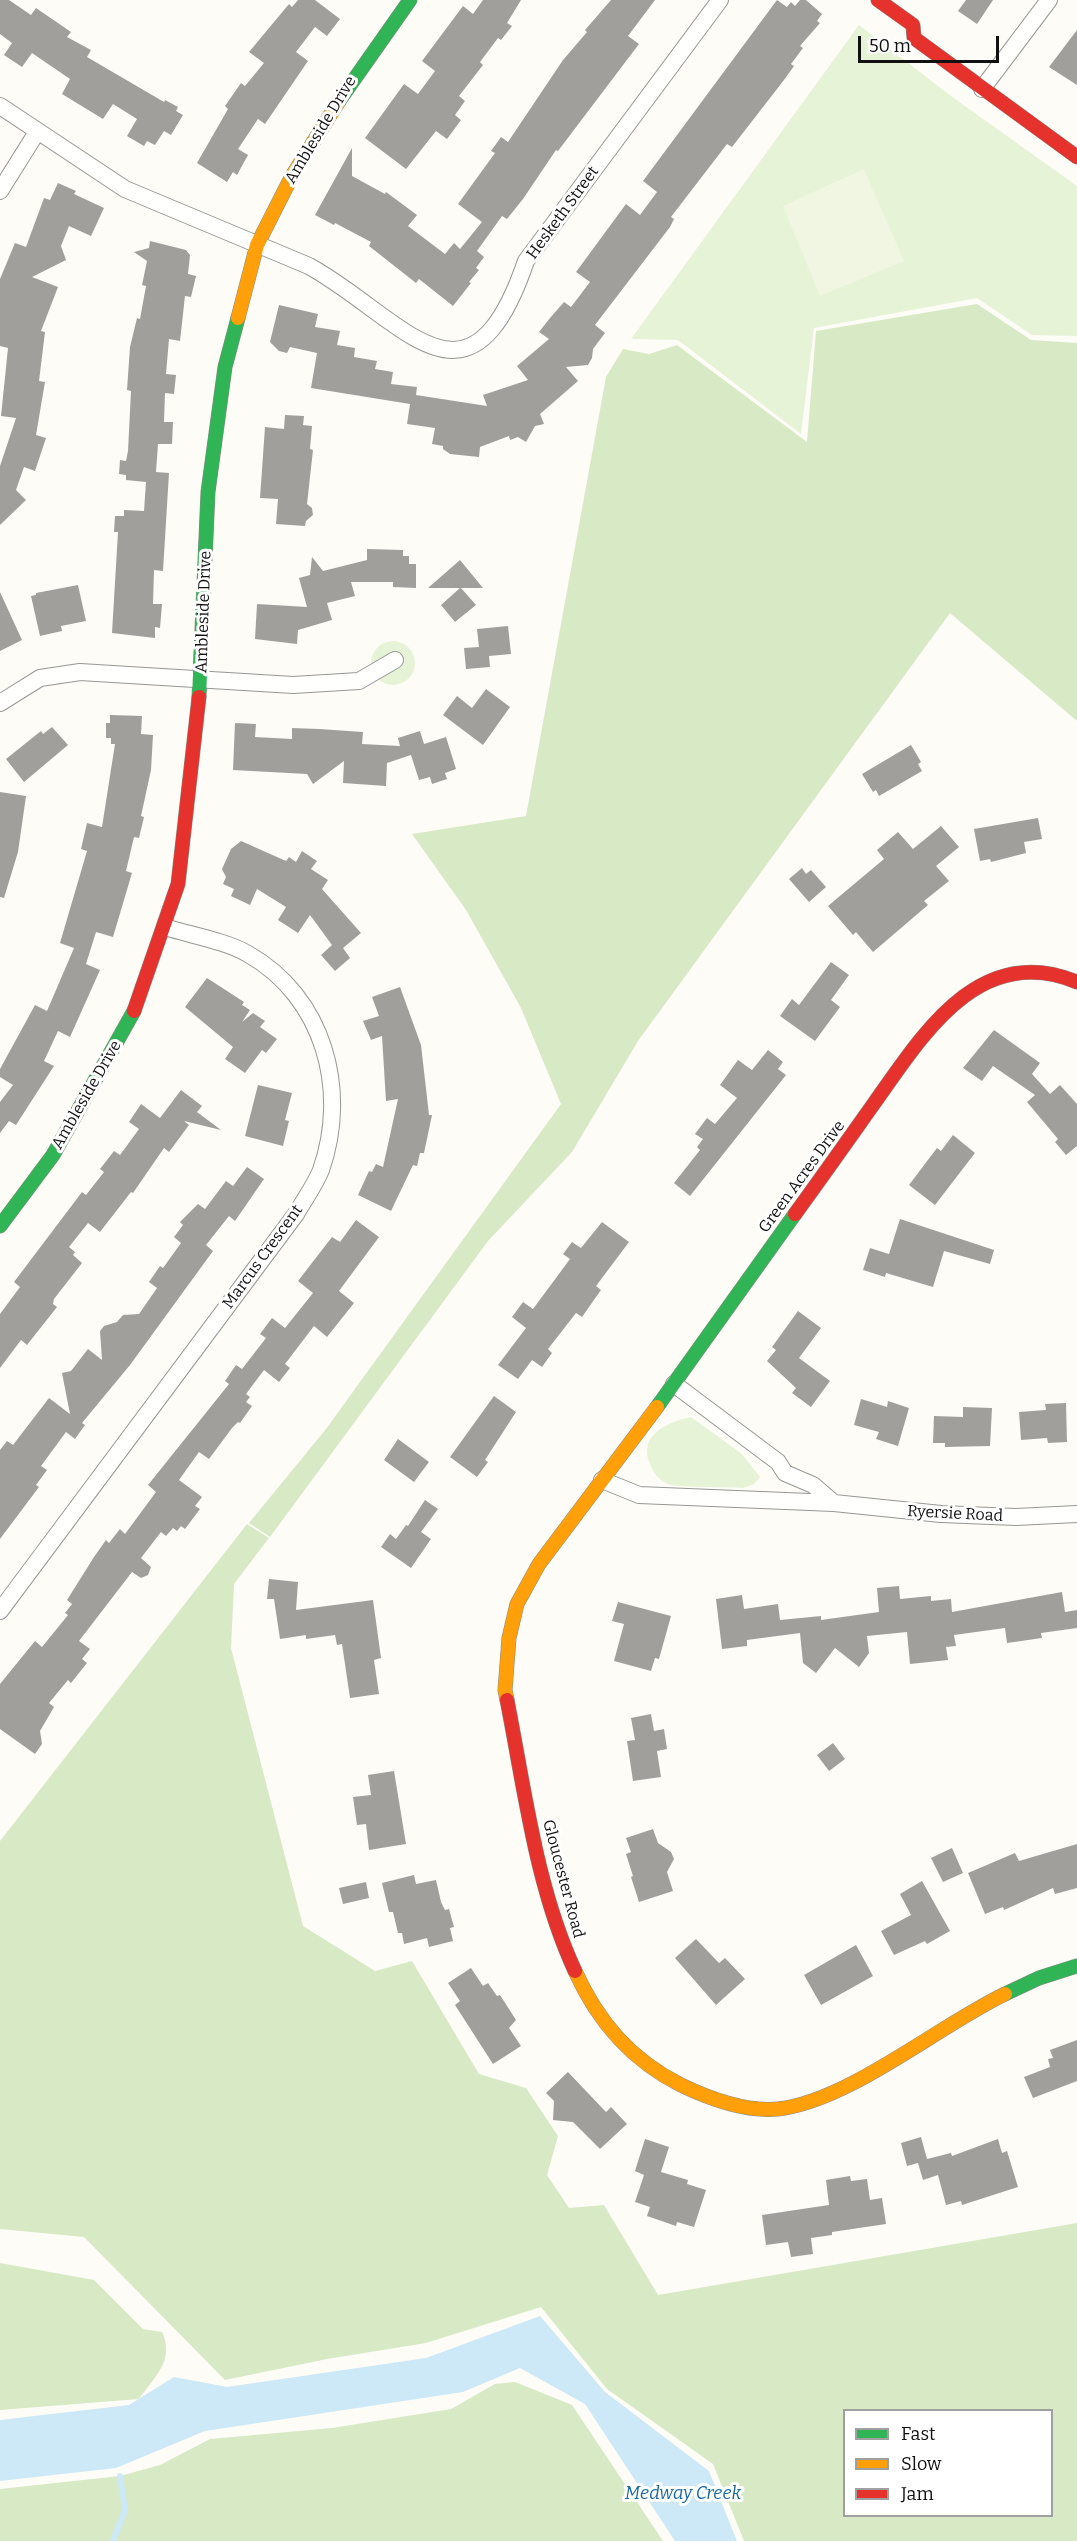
<!DOCTYPE html>
<style>
body{margin:0}
#map{position:relative;width:1077px;height:2541px;overflow:hidden;background:#fdfcf7;font-family:Bitter,serif}
canvas{display:block}
.legend{position:absolute;left:843px;top:2409px;width:210px;height:108px;box-sizing:border-box;background:#fff;border:2px solid #a0a0a0;margin:0;padding:8px 10px;list-style:none;font-size:18px;color:#111}
.legend li{display:flex;align-items:center;gap:12px;height:30px}
.legend b{width:30px;border:2px solid #a0a0a0}
.scale{position:absolute;left:858px;top:36px;width:141px;height:27px;box-sizing:border-box;border:3px solid #111;border-top:0;padding-left:8px;font-size:18px;line-height:21px;white-space:nowrap;color:#111;-webkit-text-stroke:4px #fff;paint-order:stroke}
</style>
<div id="map">
<canvas width="1077" height="2541"></canvas>
<ul class="legend">
<li><b style="height:8px;background:#30b455"></b>Fast</li>
<li><b style="height:8px;background:#ff9f0a"></b>Slow</li>
<li><b style="height:8px;background:#e5322d"></b>Jam</li>
</ul>
<div class="scale">50 m</div>
</div>
<script>
const ctx = document.querySelector('canvas').getContext('2d');
ctx.lineJoin = 'round';
function paint(path, color) { ctx.fillStyle = color; ctx.fill(path, 'evenodd'); }
function stroke(path, color, width, dash) { ctx.strokeStyle = color; ctx.lineWidth = width; ctx.lineCap = dash ? 'butt' : 'round'; ctx.setLineDash(dash || []); ctx.stroke(path); }
function write(font, color, halo, rows, align = 'center') {
  ctx.font = font + ' Bitter,serif'; ctx.lineWidth = 6; ctx.setLineDash([]); ctx.textBaseline = 'middle'; ctx.strokeStyle = halo; ctx.fillStyle = color; for (const [text, x, y, turn = 0] of rows) {
    ctx.save(); ctx.translate(x, y); ctx.rotate((+turn || 0) * Math.PI / 180); ctx.textAlign = isNaN(turn) ? turn : align; if (halo) ctx.strokeText(text, 0, 0); ctx.fillText(text, 0, 0); ctx.restore();
  }
}
paint(new Path2D(`
 M859 25 951 96 1077 186V336L1032 335 977 298 814 328 801 434 678 340 631 339Z
 M371 663a22 22 0 1 1 44 0a22 22 0 1 1-44 0Z
 M691 1417 742 1454 760 1477 754 1484 743 1488C727 1487 680 1488 668 1484 659 1481 653 1472 650 1464 637 1435 668 1422 691 1417Z`), '#e7f3d7');
paint(new Path2D(`
 M977 304 1031 340 1077 343V721L950 613 638 1041 572 1152 488 1241 270 1537 249 1523 326 1429 561 1104 521 1008 466 910 412 834 526 816 606 377 623 349 649 354 677 345 807 442 816 331Z
 M247 1524 269 1538 234 1584 231 1648 303 1926 375 1971 412 1961 479 2074 526 2088 558 2136 547 2175 569 2208 604 2205 658 2295 1077 2223V2541H744L713 2464 607 2389 541 2307 426 2343 327 2359 225 2380 84 2237 0 2229V1841ZM844 2410H1052V2516H844Z
 M0 2263 94 2280 143 2329 162 2332C175 2360 155 2376 139 2399L0 2410Z
 M515 2382 572 2405 663 2541H0V2489L120 2476 160 2465 210 2439 332 2428 451 2409 495 2384Z`), '#d8eac5');
paint(new Path2D(`
 M864 169 904 261 820 296 783 206Z`), '#f0f6e1');
paint(new Path2D(`
 M540 2316 605 2392 709 2471 737 2541H675L585 2404 520 2368 463 2392 205 2431 116 2468 0 2481V2420L129 2405 174 2377 227 2387 426 2358Z`), '#cde8f7');
stroke(new Path2D(`
 M113 2541 125 2510 120 2476`), '#cde8f7', 6);
paint(new Path2D(`
 M0 0H9L31 15 36 8 71 32 67 37 91 50 87 57 164 102 165 100 178 107 176 111 183 115 171 135 164 131 155 145 147 141 144 146 127 136 137 119 113 104 103 119 62 94 70 79 32 53 22 67 4 55 12 43 0 34Z
 M298 0H315L340 19 327 36 315 27 296 52 308 61 265 124 258 119 238 149 248 155 237 175 233 172 227 182 197 163 228 109 225 106 241 83 245 86 264 63 249 52 289 4 292 7Z
 M483 0H521L507 23 512 26 501 40 498 38 480 62 483 65 459 96 465 101 455 115 461 120 447 139 436 131 406 169 365 138 404 84 418 94 435 71 422 61 463 6 473 14Z
 M611 0H655L628 36 639 44 558 151 556 150 523 199 507 219 502 216 477 251 484 257 476 268 479 270 469 282 471 283 453 306 419 279 416 283 369 246 371 242 335 223 334 225 315 215 352 148V176L385 194 386 192 417 215 408 226 445 254 454 243 460 249 482 222 458 204 495 153 491 151 501 137 508 142 563 60 587 32 585 30Z
 M777 0 787 7 791 2 795 6 800 0H806L822 14 817 21 820 23 800 46 803 48 791 64 794 66 784 80 732 147 727 144 671 217 674 219 670 227 595 325 605 333 593 349 592 358 588 365 566 367 578 381 540 414 544 424 535 426 526 442 518 437 510 440 509 436 480 447 479 457 450 454 443 449V446L432 444 435 428 407 424 410 404 311 388 317 353 290 347 287 353 279 351 270 342 279 305 318 314 315 327 340 331 337 345 355 348 354 357 377 361 375 369 393 372 391 384 417 387 416 395 487 406 483 395 528 380 517 366 549 339 539 332 550 318 564 302 571 307 590 282 576 272 626 204 640 215 657 192 643 181Z
 M966 0H993L977 24 958 11Z
 M1077 30V85L1049 67Z
 M58 183 76 191 74 194 104 208 91 236 69 226 61 246 66 260 32 277 58 287 41 331 45 332 39 381 45 382 36 435 46 438 35 471 24 467 16 490 26 500 0 525V466L16 418 1 416 8 348 0 346V279L15 243 26 247 44 198 50 200Z
 M150 241 186 250 190 255 188 274 196 276 191 297 185 296 180 341 169 339 166 374 176 375 174 394 165 393 164 422H173L172 444H158L156 472 169 473 163 571 154 570 153 604H162L160 628 155 627V638L112 633 118 532H114L115 516H124V510L144 511 146 482 126 480V475L119 474 120 460 126 461 128 451 131 391 127 390 130 347 137 318 140 319 146 286 142 285 147 261 134 252 149 248Z
 M285 415 304 416 303 425 312 426 310 449 313 450 307 504 312 508 313 515 306 521 305 526 276 524 278 499 260 498 265 427 284 429Z
 M367 549 403 550V556H409V564H416V588L393 587V582H351L355 596 327 603 332 620 298 630 297 644 255 639 257 604 307 607 299 578 310 575 312 557 323 571 367 560Z
 M460 560 483 588H461L476 605 455 622 441 605 460 588H428Z
 M78 585 86 621 61 626 62 631 40 636 31 596 36 595V593Z
 M0 592 22 640 0 651Z
 M508 626 511 654 489 656 490 667 466 669 464 648 479 647 477 629Z
 M486 689 510 707 483 745 443 715 457 696 472 708Z
 M110 715 142 716 141 734 153 735 151 770 141 816 144 817 139 838 134 837 126 871 132 873 113 937 96 932 86 964 100 970 70 1037 58 1031 44 1061 54 1066 16 1125 9 1121 0 1133V1102L13 1085 0 1077V1069L35 1005 47 1011 74 948 60 943 87 851 81 849 87 823 102 827 115 744H111V738H106V723H110Z
 M235 723 256 724 255 737 292 739V728L319 729 363 732 362 744 400 746 398 738 420 731 424 744 446 737 456 769 445 773 447 779 432 784 430 777 419 780 411 755 387 763 386 786 343 783 344 761 313 784 307 774 233 770Z
 M52 727 68 745 24 782 6 759 41 731 43 734Z
 M911 745 921 762 918 764 922 771 879 796 876 790 873 792 862 774Z
 M0 792 26 796 18 852 4 898 0 897Z
 M1038 818 1042 839 1024 842 1026 853 991 862 990 859 980 861 974 829Z
 M941 826 959 847 936 866 949 881 924 901 928 905 873 952 856 932 853 935 828 906 884 859 877 850 898 832 913 849Z
 M241 841 286 861 289 857 296 862 302 851 317 861 311 869 328 880 322 889 361 933 343 948 350 958 335 971 321 955 332 945 310 915 298 933 278 920 286 907 257 889 250 905 231 896 234 889 223 884 226 877 222 869 231 849Z
 M802 868 806 874 811 870 826 887 809 902 789 879Z
 M831 962 849 975 831 1000 840 1007 815 1041 780 1016 792 999 799 1005Z
 M207 978 244 1002 242 1005 250 1010 242 1022 253 1013 265 1021 260 1027 277 1039 266 1053 262 1050 245 1073 225 1059 233 1047 185 1007Z
 M400 987 421 1045 429 1115H432L424 1153H420L417 1166 413 1165 391 1211 358 1195 369 1171 372 1172 376 1164 383 1167 398 1099 386 1101 382 1036 371 1040 363 1021 379 1016 372 997Z
 M994 1030 1040 1063 1032 1074 1050 1094 1060 1085 1077 1104V1146L1066 1155 1055 1142 1058 1139 1027 1102 1035 1095 993 1066 982 1081 963 1068Z
 M768 1050 783 1062 778 1069 786 1075 690 1196 674 1183 700 1150 697 1147 703 1139 695 1134 707 1118 715 1124 737 1098 720 1085 738 1060 752 1070Z
 M258 1085 292 1093 285 1120 289 1121 283 1146 245 1136Z
 M181 1090 202 1106 197 1112 221 1130 184 1121 189 1125 169 1152 164 1148 133 1193 131 1192 100 1232 88 1223 69 1247 75 1252 73 1255 82 1263 54 1299 53 1304 57 1307 27 1345 21 1340 0 1368V1314L20 1287 14 1282 82 1192 86 1195 104 1172 100 1169 114 1151 120 1155 139 1129 129 1122 141 1104 160 1118Z
 M953 1135 975 1153 935 1205 909 1185 937 1148 941 1151Z
 M247 1167 264 1179 235 1221 229 1216 206 1245 213 1251 130 1365 82 1423 85 1425 75 1439 66 1432 41 1466 47 1470 36 1485 39 1487 0 1539V1450L7 1441 13 1445 49 1398 70 1414 62 1373 71 1371 88 1349 102 1360 100 1331 104 1326 117 1322 123 1315 139 1314 157 1288 149 1282 160 1266 163 1268 181 1243 174 1237 183 1225 180 1222 198 1204 205 1209 226 1181 233 1186Z
 M900 1219 994 1250 990 1264 944 1251 933 1287 886 1273 885 1277 863 1270 870 1248 889 1254Z
 M356 1220 379 1237 339 1291 354 1303 327 1337 314 1326 285 1364 290 1368 279 1382 264 1370 246 1394 250 1397 246 1402 252 1406 240 1423 238 1422 232 1428 209 1459 199 1452 179 1480 202 1497 195 1506 200 1509 185 1529 181 1526 177 1531 173 1528 166 1536 161 1532 141 1558 151 1567 148 1575 141 1578 132 1572 79 1641 90 1649 82 1659 87 1663 71 1683 68 1680 49 1703 54 1707 40 1731 42 1744 35 1754 0 1729V1684L35 1641 42 1647 68 1615 65 1613 72 1604 67 1600 94 1557 106 1540 109 1543 120 1529 125 1534 156 1492 148 1485 229 1384 225 1381 236 1365 242 1369 266 1338 260 1334 272 1318 285 1328 313 1293 298 1281 332 1237 340 1242Z
 M602 1222 629 1242 596 1286 601 1290 582 1317 576 1313 548 1349 552 1353 542 1367 532 1360 518 1379 498 1365 526 1328 512 1317 523 1302 533 1309 570 1259 563 1254 572 1242 581 1248Z
 M798 1311 821 1328 799 1358 830 1381 811 1407 792 1393 796 1388 767 1361 776 1350 772 1347Z
 M494 1396 516 1412 485 1460 488 1462 477 1477 450 1457Z
 M861 1399 887 1407 888 1401 909 1408 898 1446 876 1439 879 1432 854 1425Z
 M1066 1403 1067 1442 1048 1443 1047 1438 1021 1440 1019 1412 1046 1410 1045 1404Z
 M963 1407 992 1408 990 1446 945 1447V1443H933L934 1416 963 1417Z
 M398 1439 429 1462 414 1482 384 1460Z
 M425 1500 438 1509 421 1532 431 1539 411 1568 381 1547 390 1534 396 1539 406 1525 408 1526Z
 M269 1579 298 1582 296 1610 373 1600 381 1658 374 1660 379 1694 350 1698 342 1644 337 1645 335 1635 306 1639V1635L280 1639 274 1599H267Z
 M899 1586 900 1599 931 1596V1601L951 1599 952 1612 1062 1592 1065 1612 1077 1610V1628L1041 1633 1042 1638 1007 1643 1005 1628 954 1635 956 1646 946 1647 948 1660 910 1664 907 1632 867 1636 869 1653 859 1667 835 1648 816 1673 803 1663 800 1633 747 1640V1646L722 1649 716 1599 742 1595 744 1609 778 1604 780 1620 821 1616V1620L879 1612 877 1588Z
 M618 1602 671 1616 659 1659 655 1658 651 1671 614 1661 624 1624 612 1621Z
 M651 1714 654 1731 664 1729 667 1749 657 1751 661 1777 633 1781 627 1741 635 1740 631 1718Z
 M833 1743 845 1759 829 1771 817 1755Z
 M394 1771 406 1844 369 1850 366 1824 357 1825 353 1797 371 1795 368 1775Z
 M653 1829 658 1843 671 1852 674 1859 667 1872 673 1891 639 1902 631 1877 633 1876 626 1854 631 1852 626 1838Z
 M1077 1844V1888L1055 1894 1053 1888 1004 1910 1003 1907 985 1914 968 1873 1015 1853 1019 1861Z
 M952 1848 963 1873 943 1882 931 1858Z
 M414 1875 416 1884 436 1880 441 1902 445 1910 449 1909 454 1927 450 1928 453 1941 429 1947 427 1938 404 1944 402 1933H398L393 1912H389L382 1883Z
 M922 1881 950 1931 927 1944 925 1941 894 1955 881 1931 911 1915 900 1894Z
 M366 1882 369 1898 343 1904 339 1888Z
 M696 1939 719 1963 725 1958 745 1979 716 2005 675 1958Z
 M856 1945 873 1976 821 2005 804 1975Z
 M471 1968 483 1986 488 1983 497 1996 500 1995 516 2020 509 2028 521 2046 493 2064 455 2005 460 2001 448 1983Z
 M1077 2040V2081L1033 2098 1024 2077 1050 2067 1048 2059 1053 2058 1050 2050Z
 M568 2072 606 2112 611 2107 627 2124 600 2149 573 2122 553 2120 554 2101 546 2093Z
 M921 2137 927 2159 951 2153 952 2156 998 2139 1002 2153 1007 2151 1018 2187 962 2205 961 2201 946 2205 938 2175 923 2180 918 2163 907 2166 901 2143Z
 M645 2139 669 2147 661 2172 688 2180 687 2184 706 2190 694 2227 677 2222 676 2226 647 2216 650 2207 635 2202 644 2175 635 2171Z
 M850 2176 851 2181 867 2179 870 2200 882 2198 886 2224 832 2232V2235L811 2238 813 2254 791 2257 788 2242 766 2245 762 2215 829 2205 826 2180Z`), '#a19f9c');
const street = new Path2D(`
 M982 89 1049 0
 M0 106 125 189 309 266C403 318 469 428 526 261L720 0
 M0 191 37 132
 M0 703 40 678 80 672 293 685 359 681 395 660
 M674 1384 778 1462 785 1473 813 1485 834 1503
 M602 1480 639 1495 834 1503 941 1514 1016 1517 1077 1514
 M0 1611 296 1214C304 1200 315 1185 321 1170 349 1090 324 997 248 954 226 941 190 935 165 927`);
const fast = new Path2D(`
 M339 101 410 0
 M199 697 208 492 225 367 238 318
 M0 1226 53 1155 134 1011
 M657 1407 795 1214
 M1005 1994 1039 1978 1077 1966`);
const slow = new Path2D(`
 M238 318 257 245 292 176 339 101
 M507 1700 505 1690 509 1638 517 1604 539 1564 657 1407
 M575 1971C598 2022 631 2060 681 2085 710 2099 745 2112 778 2109 849 2101 938 2026 1005 1994`);
const jam = new Path2D(`
 M878 0 913 25 914 38 1077 157
 M134 1011 178 884 199 697
 M795 1214C822 1177 848 1140 875 1102 922 1036 979 941 1077 982
 M507 1700C525 1791 536 1887 575 1971`);
stroke(street, '#979795', 18);
stroke(fast, '#8e8d8b', 15);
stroke(slow, '#8e8d8b', 15);
stroke(jam, '#8e8d8b', 15);
stroke(street, '#fffffe', 16);
stroke(fast, '#30b455', 14);
stroke(slow, '#ff9f0a', 14);
stroke(jam, '#e5322d', 14);
write('16px', '#111', '#fff', [
 ["Ambleside Drive",321,130,-59],
 ["Hesketh Street",563,213,-54],
 ["Ambleside Drive",204,612,-88],
 ["Ambleside Drive",87,1095,-60],
 ["Green Acres Drive",802,1177,-54],
 ["Marcus Crescent",263,1257,-54],
 ["Ryersie Road",955,1514,3],
 ["Gloucester Road",563,1879,75]
]);
write('italic 18px', '#1768a6', '#fff', [
 ["Medway Creek",683,2494]
]);
</script>
